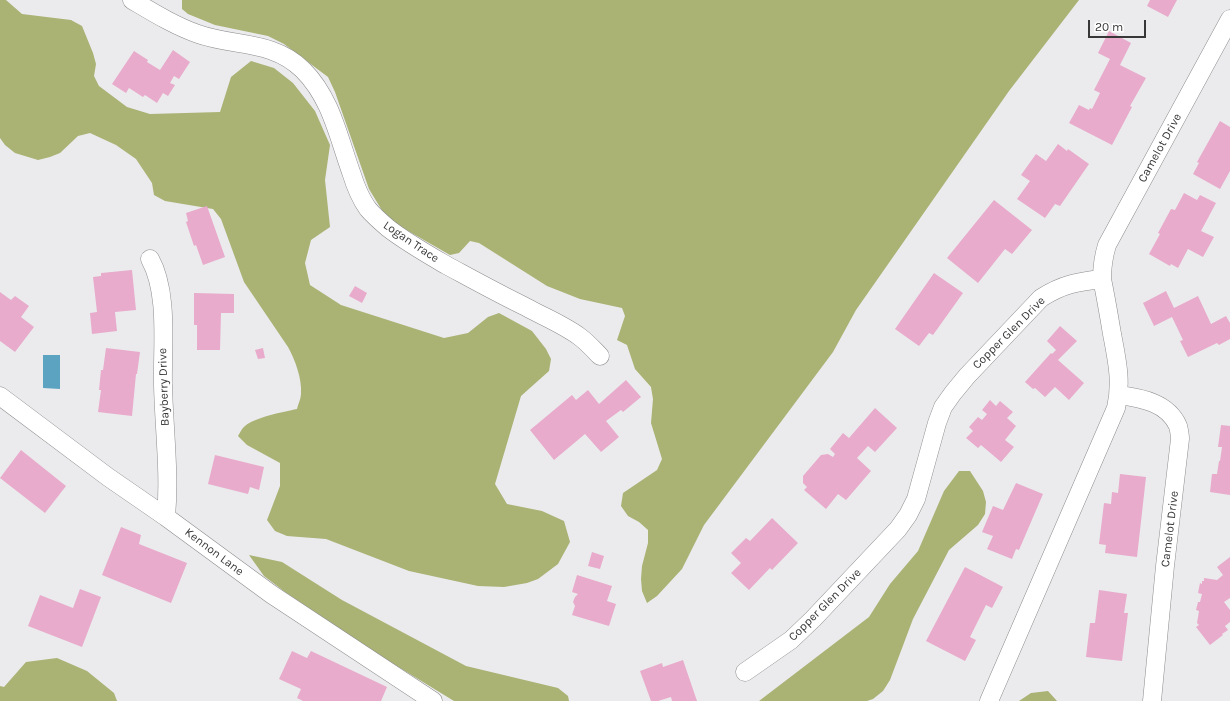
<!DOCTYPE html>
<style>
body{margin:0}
#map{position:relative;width:1230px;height:701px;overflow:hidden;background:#ebebed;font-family:Karla,sans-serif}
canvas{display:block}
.scale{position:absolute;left:1088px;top:20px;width:58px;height:18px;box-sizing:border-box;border:2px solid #373738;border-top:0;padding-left:5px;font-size:12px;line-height:14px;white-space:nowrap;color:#373738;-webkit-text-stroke:3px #fff;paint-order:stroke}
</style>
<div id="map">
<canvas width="1230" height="701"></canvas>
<div class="scale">20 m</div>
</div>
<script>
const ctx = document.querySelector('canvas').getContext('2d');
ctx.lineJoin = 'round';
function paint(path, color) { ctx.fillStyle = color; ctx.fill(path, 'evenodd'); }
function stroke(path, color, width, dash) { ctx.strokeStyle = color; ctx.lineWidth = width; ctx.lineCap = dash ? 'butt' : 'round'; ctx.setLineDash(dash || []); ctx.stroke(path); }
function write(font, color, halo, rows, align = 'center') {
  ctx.font = font + ' Karla,sans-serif'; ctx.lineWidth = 4; ctx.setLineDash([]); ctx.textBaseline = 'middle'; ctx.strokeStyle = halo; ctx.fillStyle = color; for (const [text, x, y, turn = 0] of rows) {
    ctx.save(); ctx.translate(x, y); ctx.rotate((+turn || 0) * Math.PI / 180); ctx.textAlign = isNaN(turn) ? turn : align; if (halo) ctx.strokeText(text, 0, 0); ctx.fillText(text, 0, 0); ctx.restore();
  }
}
paint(new Path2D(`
 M0 0H6L22 14 71 20 82 26 93 53 96 64 94 76 99 86 127 107 150 114 220 112 231 77 251 61 274 68 293 83 315 111 330 145 325 180 330 227 311 240 305 263 310 285 341 305 444 338 468 333 488 317 499 313 532 331 546 349 551 359 549 371 521 396 495 484 507 504 542 511 564 521 570 542 558 564 538 579 527 583 504 587 478 586 409 571 326 539 287 536 275 531 267 520 280 486V463L247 445 238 436C240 433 242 428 245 426 256 417 283 412 297 409 298 404 301 399 301 394 302 378 295 360 288 347L244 282 221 219 213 209 165 201 154 195 152 183 136 159 116 145 90 133 78 136 60 153 50 157 38 160 15 153 5 145 0 138Z
 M182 0H1079L1009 91 856 310 833 352 704 525 682 569 657 596 647 603 642 591 641 579 642 566 648 543V530L639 522 628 516 621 506 623 493 657 470 662 459 651 423 653 399 651 387 635 369 627 345 617 340 625 316 622 308 580 299 547 286 479 243 470 241 459 253 450 255 396 224 383 212 369 189 335 92 328 77 284 44 268 36 215 25 188 14 182 9Z
 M959 471H970L983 491 986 502 985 514 978 525 949 550 913 619 890 680 883 691 873 699 867 701H759L869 617 890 584 918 551 944 491Z
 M249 555 282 562 342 600 466 666 558 688 568 696 569 701H454L382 657 285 592 264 576Z
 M57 658 87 671 114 693 117 701H0V686L4 687 26 662Z
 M1048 691 1057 701H1019L1031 693Z`), '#aab274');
paint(new Path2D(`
 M43 355H60V389L43 388Z`), '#5ca3c1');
paint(new Path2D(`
 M1150 0H1177L1168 17 1147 6Z
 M1109 31 1131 43 1120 65 1146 78 1130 106 1132 107 1112 145 1069 123 1079 105 1089 110 1090 108 1092 109 1100 93 1094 90 1110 59 1098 53Z
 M173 50 190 62 179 79 174 76 170 83 175 85 168 96 163 93 157 103 145 95 143 97 129 88 126 93 112 84 134 51 148 60 147 62 160 70Z
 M1220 121 1230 127V171L1220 189 1193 174 1199 163 1197 162Z
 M1058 144 1067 151 1068 149 1089 164 1060 206 1055 204 1045 218 1017 199 1030 181 1021 175 1036 154 1046 161Z
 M1184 193 1197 200 1200 195 1216 203 1201 231 1214 237 1203 257 1188 249 1178 268 1171 264 1170 266 1149 254 1160 234 1158 233 1171 209 1175 210Z
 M994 200 1032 230 1012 254 1005 249 978 283 947 258Z
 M207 206 225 257 203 265 196 245 194 246 186 222 188 221 186 213Z
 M132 270 136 310 115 312 117 331 92 334 90 313 97 312 93 277 101 276V273Z
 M934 273 963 293 933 335 929 333 919 346 895 329Z
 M355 286 367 293 362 303 349 296Z
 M1166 291 1174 308 1198 296 1211 324 1226 316 1230 323V339L1219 345 1217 343 1188 357 1180 341 1183 340 1172 317 1154 326 1143 303Z
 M0 292 11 300 15 296 29 306 21 317 34 327 15 352 0 341Z
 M194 293 234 294V313H221L220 350H197V325H194Z
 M1060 326 1077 341 1058 360 1084 383 1069 400 1055 387 1045 397 1035 388 1033 389 1025 382 1051 353 1052 354 1056 350 1047 341Z
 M106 348 140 352 137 374H136L132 416 98 412 101 390H99L101 370H103Z
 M263 348 265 358 258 359 255 350Z
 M626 380 641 397 623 412 621 410 606 421 619 437 601 452 585 434 554 460 530 430 572 395 576 400 588 390 599 404Z
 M990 400 996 406 1000 401 1013 412 1007 418 1016 426 1005 440 1014 447 1001 462 981 445 978 448 966 438 973 431 969 427 978 417 982 420 987 414 982 410Z
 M875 408 897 428 875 452 868 446 857 458 871 471 846 500 838 494 826 509 804 490 807 487 803 483V476L821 455 828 454 833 457 835 454 830 449 843 433 849 438Z
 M1221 425 1230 426V495L1210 492 1212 474H1217L1219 461H1220L1222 447H1218Z
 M21 450 66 486 45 513 0 478Z
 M215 455 264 467 259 490 250 487 248 494 208 484Z
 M1120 474 1146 477 1137 557 1105 553 1106 545 1099 544 1104 503 1111 504 1112 492 1118 493Z
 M1016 483 1043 494 1019 550 1016 549 1012 559 987 549 993 536 982 532 993 506 1003 510Z
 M772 518 798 543 772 570 770 568 749 590 731 573 741 563 731 553 746 538 750 541Z
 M121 527 141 535 139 544 187 563 171 603 102 575Z
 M592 552 604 556 600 569 588 566Z
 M1230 557V598L1224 602 1230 610V622L1225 626 1228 630 1222 634 1223 635 1210 645 1196 627 1199 625 1197 623 1199 611 1196 610 1198 602H1200L1202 594 1198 593 1200 583 1202 584V581H1204V578L1217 580 1223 575 1217 567Z
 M965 567 1003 587 992 608 986 605 970 637 976 640 965 661 926 641Z
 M577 575 612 586 607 601 616 604 609 626 572 615 575 606 573 602 575 597 578 594 572 592Z
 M80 589 101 597 82 647 28 626 40 595 73 608Z
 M1099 590 1127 594 1124 613H1128L1122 661 1086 657 1090 623H1095Z
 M292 651 307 658 311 651 387 687 381 701H303L297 698 301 689 279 679Z
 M683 660 697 701H672L671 697 658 701H651L640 671 662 663 663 667Z`), '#e8abcc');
const minor = new Path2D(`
 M132 0C154 13 175 26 198 34 235 47 273 40 303 70 331 98 338 136 351 172 355 185 360 198 368 209 374 216 381 222 388 228 406 242 427 254 446 265 472 279 499 294 526 307 544 317 564 325 580 337 588 343 594 350 600 356
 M150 259C169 293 162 347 163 385 164 429 170 473 166 517
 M1119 395C1142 398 1168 403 1178 426 1179 430 1180 435 1180 439L1165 566 1152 701
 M0 396 108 477 166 517 271 594 433 701
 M745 672 791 640 813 619 898 529 908 515 916 499 937 423 943 407 953 393 967 376 1041 298C1063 284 1077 282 1102 279
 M989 701 1116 408C1122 382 1117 360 1112 334 1109 316 1106 298 1102 279 1102 266 1103 258 1107 245L1230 19`);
stroke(minor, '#8c8c8e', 19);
stroke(minor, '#fff', 18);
write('12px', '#373738', '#fff', [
 ["Camelot Drive",1160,148,-61],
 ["Logan Trace",411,242,34],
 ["Copper Glen Drive",1009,333,-45],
 ["Bayberry Drive",164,387,-92],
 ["Camelot Drive",1170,529,-83],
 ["Kennon Lane",214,552,37],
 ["Copper Glen Drive",825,605,-45]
]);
</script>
